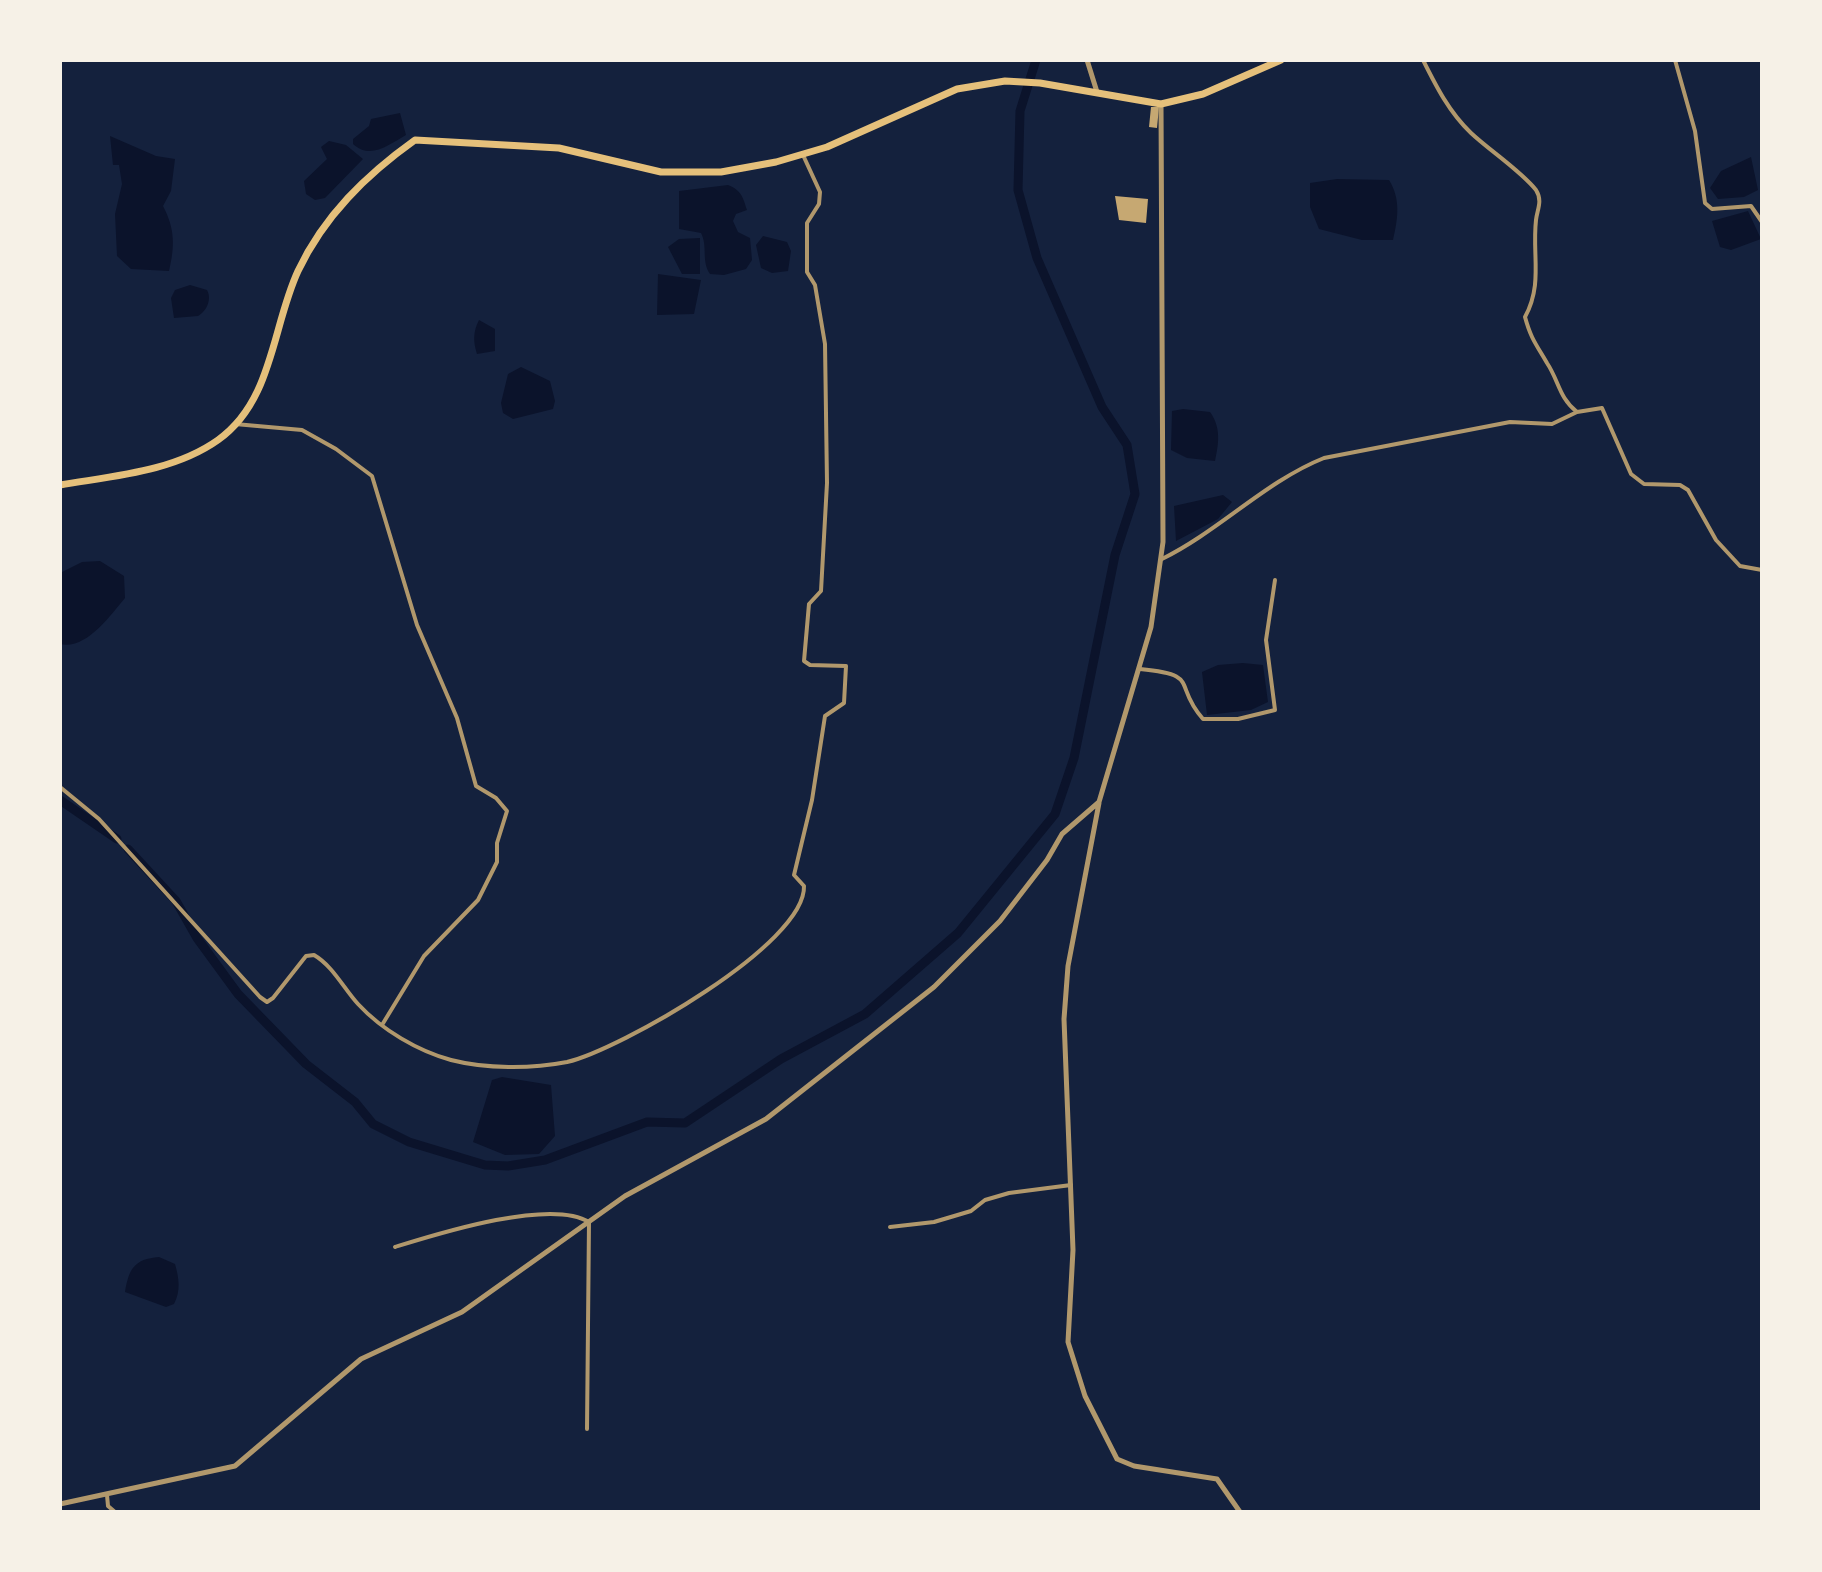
<!DOCTYPE html>
<style>
body{margin:0}
#map{position:relative;width:1822px;height:1572px;overflow:hidden;background:#14213d;font-family:"PT Sans",sans-serif}
canvas{display:block}
.frame{position:absolute;inset:0;border:62px solid #f6f1e7;pointer-events:none}
</style>
<div id="map">
<canvas width="1822" height="1572"></canvas>
<div class="frame"></div>
</div>
<script>
const ctx = document.querySelector('canvas').getContext('2d');
ctx.lineJoin = 'round';
function paint(path, color) { ctx.fillStyle = color; ctx.fill(path, 'evenodd'); }
function stroke(path, color, width, dash) { ctx.strokeStyle = color; ctx.lineWidth = width; ctx.lineCap = dash ? 'butt' : 'round'; ctx.setLineDash(dash || []); ctx.stroke(path); }
paint(new Path2D(`
 M400 113 406 135C388 145 371 160 353 144V139L369 126 371 119Z
 M110 136 156 156 175 159 171 191 163 206C175 229 175 246 169 271L131 269 117 256 115 214 122 184 119 165H113Z
 M329 141 346 145 363 159 325 198 315 200 306 194 304 181 327 159 321 147Z
 M1751 157 1758 190 1744 197 1718 199 1710 188 1721 171Z
 M1337 179 1389 180C1401 199 1398 219 1393 240H1362L1319 229 1310 207V183Z
 M728 185C741 190 743 197 747 210L736 214 733 221 738 232 750 238 752 260 746 269 724 275 710 274C701 261 708 246 701 233L679 229V191Z
 M1748 211 1761 239 1731 250 1720 247 1712 221Z
 M763 236 787 242 791 251 788 271 772 273 761 268 756 245Z
 M700 238V274H682L668 247 679 239Z
 M658 274 701 280 694 314 657 315Z
 M190 285 207 290C212 299 207 311 198 316L174 318 171 298 175 290Z
 M479 320 495 329V351L477 354C473 341 473 332 479 320Z
 M521 367 550 381 555 401 553 409 513 419 503 413 501 403 508 374Z
 M1183 409 1210 412C1221 427 1219 443 1215 461L1187 458 1171 450 1172 411Z
 M1223 495 1232 502 1218 519 1176 541 1174 506Z
 M100 561 124 576 125 598C109 617 86 650 60 644L62 572 82 562Z
 M1243 663 1263 665 1268 702 1251 710 1207 715 1202 672 1218 665Z
 M502 1077 551 1085 555 1136 539 1154 505 1155 473 1142 492 1080Z
 M159 1257 175 1264C179 1278 181 1291 174 1304L166 1307 125 1292C129 1269 134 1259 159 1257Z`), '#0b132b');
stroke(new Path2D(`
 M60 800 117 839
 M128 849 176 901 197 938 238 994 306 1064 355 1102 373 1124 409 1142 485 1165 508 1166 545 1160 647 1122 685 1123 781 1059 865 1014 958 933 1055 814 1074 758 1115 555 1135 494 1127 445 1102 407 1037 258 1018 190 1020 111 1036 60`), '#0b132b', 9);
paint(new Path2D(`
 M1151 107H1159L1157 128 1149 127Z
 M1115 196 1148 199 1146 223 1119 220Z`), '#c6a872');
stroke(new Path2D(`
 M1423 60C1436 86 1449 112 1471 133 1489 150 1521 171 1536 190 1543 201 1537 210 1536 220 1532 255 1543 284 1525 317 1531 339 1536 344 1547 363 1559 381 1559 398 1577 412L1602 408 1631 474 1644 484 1680 485 1688 490 1716 540 1740 566 1762 570
 M1675 60 1695 131 1705 203 1712 209 1751 206 1762 222
 M235 424 302 430 336 449 372 476 417 625 457 718 476 786 496 798 507 811 497 843V862L478 900 424 956 382 1025
 M1162 559C1219 531 1266 481 1324 458L1510 422 1552 424 1577 412
 M1140 669C1202 675 1172 684 1203 719H1238L1275 710 1266 640 1275 580
 M60 787 99 819 260 997 267 1002 273 998 306 956 314 955C333 966 344 989 358 1004 382 1030 418 1051 451 1060 486 1069 531 1069 567 1062 619 1050 806 944 804 886L794 875 812 800 825 716 844 703 846 666 810 665 804 661 809 604 821 591 827 483 825 344 815 285 807 272V223L819 204 820 192 803 155
 M890 1227 934 1222 971 1211 985 1200 1009 1193 1071 1185
 M395 1247C437 1234 550 1198 589 1222L587 1429
 M107 1495 108 1506 115 1512`), '#b1986c', 4);
stroke(new Path2D(`
 M1087 60 1097 92
 M1099 803 1068 966 1064 1019 1073 1250 1068 1342 1085 1396 1117 1459 1134 1466 1217 1479 1240 1512
 M60 1504 235 1466 361 1359 462 1312 625 1196 766 1119 934 987 1000 921 1047 860 1062 834 1099 802 1151 627 1163 542 1161 104`), '#b1986c', 5);
stroke(new Path2D(`
 M60 485C112 476 173 472 218 440 273 401 272 327 298 271 324 216 366 175 415 140L559 148 661 172H721L776 162 827 147 957 89 1005 81 1040 83 1161 104 1203 94 1281 60`), '#e5c07b', 7);
</script>
